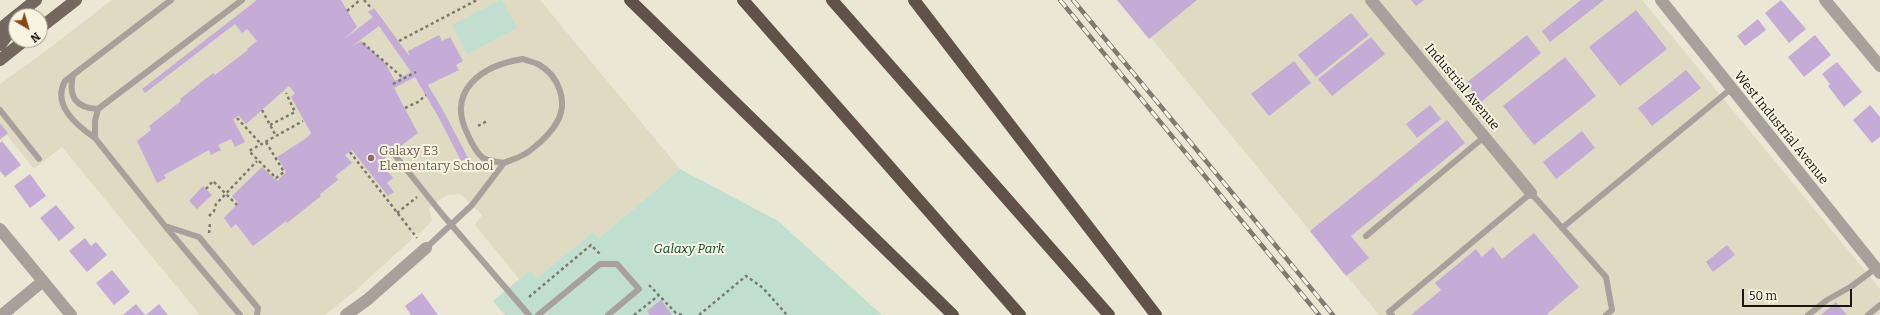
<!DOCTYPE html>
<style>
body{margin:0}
#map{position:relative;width:1880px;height:315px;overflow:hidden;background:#eae7d5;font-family:Bitter,serif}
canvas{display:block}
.north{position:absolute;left:8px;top:8px;width:40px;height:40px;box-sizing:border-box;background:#f7f4e2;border:1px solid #9d9b8e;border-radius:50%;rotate:142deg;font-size:11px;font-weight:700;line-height:16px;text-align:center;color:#16150f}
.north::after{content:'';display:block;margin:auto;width:14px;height:18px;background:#864511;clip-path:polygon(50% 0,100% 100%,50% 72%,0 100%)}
.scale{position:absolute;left:1742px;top:289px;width:110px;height:18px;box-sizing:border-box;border:2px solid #16150f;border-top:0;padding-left:5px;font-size:12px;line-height:14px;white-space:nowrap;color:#16150f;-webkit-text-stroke:3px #f7f4e2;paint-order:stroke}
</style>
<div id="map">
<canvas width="1880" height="315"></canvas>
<div class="north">N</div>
<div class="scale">50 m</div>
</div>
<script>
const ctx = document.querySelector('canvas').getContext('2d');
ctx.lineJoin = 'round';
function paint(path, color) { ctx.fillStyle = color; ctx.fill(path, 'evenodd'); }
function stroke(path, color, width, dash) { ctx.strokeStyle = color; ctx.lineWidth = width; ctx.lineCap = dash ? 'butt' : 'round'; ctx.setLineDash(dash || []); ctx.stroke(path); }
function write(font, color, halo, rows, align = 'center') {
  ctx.font = font + ' Bitter,serif'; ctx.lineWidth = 4; ctx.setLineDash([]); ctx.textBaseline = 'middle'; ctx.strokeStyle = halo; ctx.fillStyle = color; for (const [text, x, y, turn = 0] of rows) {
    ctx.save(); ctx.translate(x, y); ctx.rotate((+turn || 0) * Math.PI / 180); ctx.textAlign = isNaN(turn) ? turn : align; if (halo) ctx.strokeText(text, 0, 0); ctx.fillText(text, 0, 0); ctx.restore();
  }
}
paint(new Path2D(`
 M112 0H540L680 169 599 238 593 232 537 278 530 270 519 279 475 225 482 215 461 194 447 195 429 208 432 221 418 235 414 231 410 234 413 238 354 292 325 315H200L62 147 34 169 7 135 0 141V84L43 53Z
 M1120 0H1642L1880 289V315H1379Z`), '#dfdbc2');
paint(new Path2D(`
 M500 0H502L517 28 467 54 452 25Z
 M680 169 778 221 882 315H505L493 301 530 270 537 278 593 232 599 238Z`), '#c1dfce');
paint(new Path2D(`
 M257 0H341L357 27 343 40 373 17 368 12 374 8 410 57 408 51 439 35 442 41 450 37 463 61 456 65 459 70 428 85 444 112 468 158 461 161 439 118 415 77 394 88 418 133 380 162 393 178 387 183 394 192 388 196 352 150 345 155 352 163 335 176 338 180 320 194 321 196 287 223 286 221 253 246 236 224 231 228 224 218 238 203 232 196 262 167 277 181 286 172 277 157 305 139 311 133 291 97 295 93 289 86 246 124 239 116 233 119 245 142 235 147 231 139 218 145 221 150 211 155 209 150 164 175 166 178 157 183 137 141 151 130 149 126 181 101 180 99 213 73 215 75 248 50 247 49 257 41 247 29 242 33 235 24 145 93 142 89ZM379 26 411 72 395 81 386 64 361 41 351 47Z
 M1117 0H1197L1149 39Z
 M1411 0H1424L1416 6Z
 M1581 0H1604L1550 42 1542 31Z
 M1781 0 1806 29 1789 43 1765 13Z
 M1636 10 1667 49 1620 86 1589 47Z
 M1351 13 1369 35 1316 77 1298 55Z
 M1758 19 1766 30 1745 46 1737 36Z
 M1527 35 1541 53 1481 102 1466 83Z
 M1815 35 1831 55 1804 77 1788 57Z
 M1371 37 1385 54 1332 96 1318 79Z
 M1565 57 1596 96 1534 145 1503 106Z
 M1294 61 1311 83 1269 116 1251 94Z
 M1837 62 1862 92 1844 107 1828 86 1830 84 1822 74Z
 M1686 70 1701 88 1652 126 1638 108Z
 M1430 105 1441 119 1417 138 1406 124Z
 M1870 105 1880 117V137L1872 143 1853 120Z
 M1447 120 1465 143 1351 236 1369 258 1346 276 1310 231Z
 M0 123 8 133 0 139Z
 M1582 131 1595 148 1556 179 1543 162Z
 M2 141 21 165 5 177 0 171V143Z
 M30 174 46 196 30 208 14 186Z
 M203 186 212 195 197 209 189 201Z
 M56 205 75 228 59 241 40 218Z
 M1534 233 1579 287 1547 314 1548 315H1411L1441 290 1435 283 1476 249 1482 257 1493 247 1502 259Z
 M85 238 91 246 96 242 107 255 87 272 69 251Z
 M1727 245 1735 255 1713 272 1706 262Z
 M112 270 130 292 114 305 96 283Z
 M422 293 438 315H411L405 306Z
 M661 300 672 315H650L647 311Z
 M1836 302 1847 315H1821Z
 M136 304 145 315H123Z
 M159 304 168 315H146Z`), '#c5acd6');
stroke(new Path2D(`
 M364 0 372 9
 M347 11 360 0
 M399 41 477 0
 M363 43 402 77
 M393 84 416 72
 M405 108 418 102 426 95
 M262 110 276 136
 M237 118 261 144
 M270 125 295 112 286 93
 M478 126 487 121
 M266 142 284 172 276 178 249 151 303 121
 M350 152 417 238
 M206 189 213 181 237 205
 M397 213 417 197
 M209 216 214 211 216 204 257 161
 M209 233 210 223
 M649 285 676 313 683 315
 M529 297 591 245 600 254
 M634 315 658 296
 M699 315 746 276 763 288 787 315`), '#7c7a6e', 2.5, [3, 3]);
stroke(new Path2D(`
 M171 0 65 81C52 105 76 125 95 138L165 226 240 315
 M523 59C528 61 533 62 538 64 558 75 569 101 557 122 551 133 541 142 532 149 525 156 513 159 504 163 498 162 489 161 483 158 477 153 471 142 468 135 445 90 483 65 523 59Z
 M73 75C68 97 76 108 98 109
 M0 110 39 159
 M95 138V121L98 109 242 0
 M394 154 442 214 529 315
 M165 226 199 237 258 308 257 315
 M1562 228 1732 88
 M1366 236 1484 137
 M426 248 472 205 504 163
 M538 315 600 264H617L639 289 608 315
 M1392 315 1389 312 1531 193 1606 277 1612 310 1606 315
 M1808 315 1827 300 1852 286 1876 268
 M1868 315 1880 305`), '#a7a09b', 6);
stroke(new Path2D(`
 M1371 0 1531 193
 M1661 0 1880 273
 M1825 0 1880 66
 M0 229 71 315
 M2 315 43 281
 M346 315 367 300 426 248`), '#a7a09b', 12);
stroke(new Path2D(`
 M16 16 36 0
 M40 28 76 0
 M0 29 16 16
 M0 45 16 24
 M0 60 25 40`), '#73675e', 12);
stroke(new Path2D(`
 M630 0 953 315
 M743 0 1020 315
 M832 0 1109 315
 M914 0 1156 315`), '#605249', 12);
const rail = new Path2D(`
 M1060 0 1319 315
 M1073 0 1333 315`);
stroke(rail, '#7e7c70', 4.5);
stroke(rail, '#f7f4e2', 3, [9]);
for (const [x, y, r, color] of [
 [371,158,4,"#8d6e63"]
]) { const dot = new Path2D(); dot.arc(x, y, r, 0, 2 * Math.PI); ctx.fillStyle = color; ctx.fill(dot); stroke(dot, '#f7f4e2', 1.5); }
write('13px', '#16150f', '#f7f4e2', [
 ["Industrial Avenue",1462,87,50],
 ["West Industrial Avenue",1781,128,51]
]);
write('13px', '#785e54', '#f7f4e2', [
 ["Galaxy E3",379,151],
 ["Elementary School",379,166]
], 'left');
write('italic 13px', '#134f35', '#f7f4e2', [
 ["Galaxy Park",689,249]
]);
</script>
